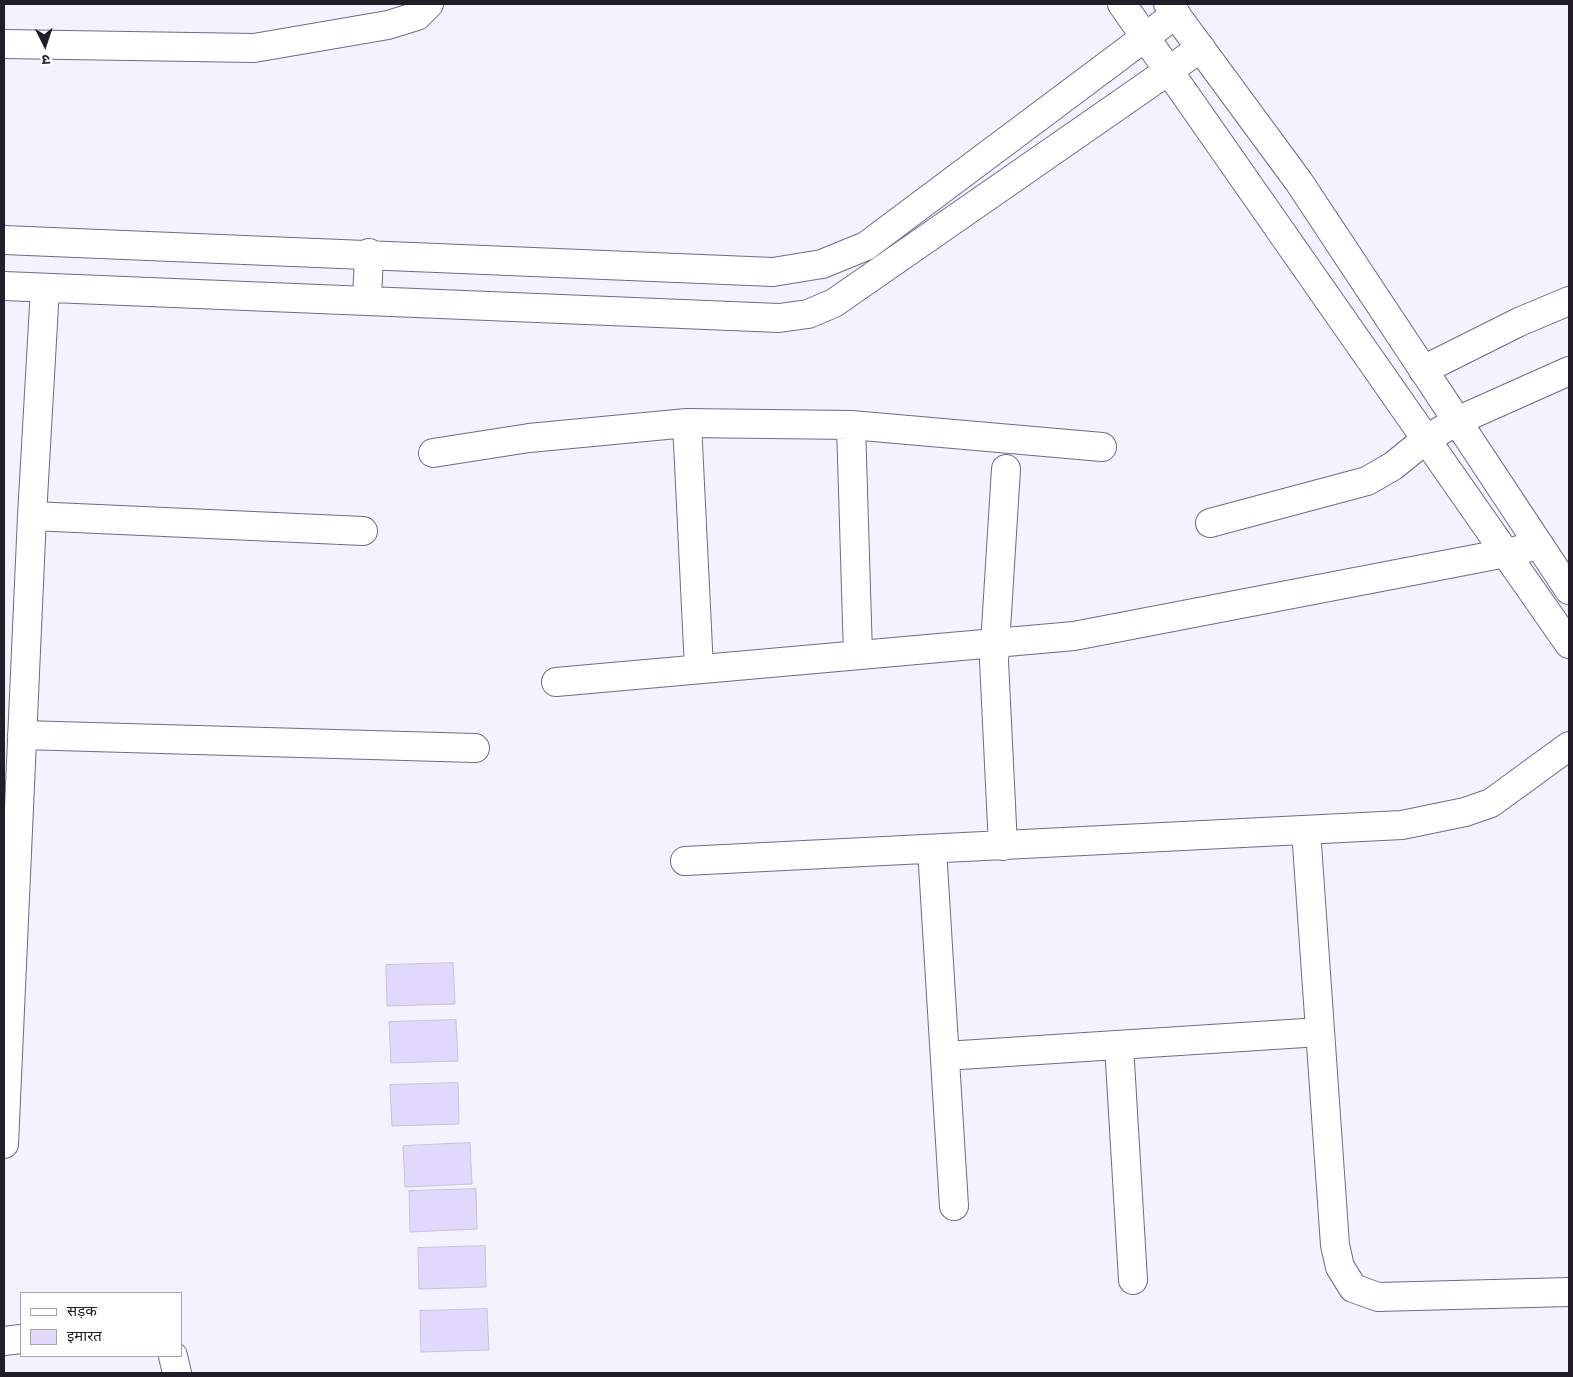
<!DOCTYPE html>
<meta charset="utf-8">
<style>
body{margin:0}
#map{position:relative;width:1573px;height:1377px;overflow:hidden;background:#f4f2fe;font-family:Raleway,"Noto Sans Devanagari",sans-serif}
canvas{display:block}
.frame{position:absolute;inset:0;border:5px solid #211e29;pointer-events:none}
.legend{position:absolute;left:20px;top:1292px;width:162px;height:65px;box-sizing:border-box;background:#fff;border:1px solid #a6a5a9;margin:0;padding:6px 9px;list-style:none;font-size:15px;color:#211e29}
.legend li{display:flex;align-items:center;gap:10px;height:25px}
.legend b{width:25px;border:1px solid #a6a5a9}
.north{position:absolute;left:20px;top:20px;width:50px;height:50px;-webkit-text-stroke:4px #fff;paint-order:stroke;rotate:176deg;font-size:14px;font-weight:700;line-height:20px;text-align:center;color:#211e29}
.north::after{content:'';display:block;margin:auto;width:18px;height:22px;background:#211e29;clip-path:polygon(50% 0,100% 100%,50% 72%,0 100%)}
</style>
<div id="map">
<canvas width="1573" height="1377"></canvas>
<div class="frame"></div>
<ul class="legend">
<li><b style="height:6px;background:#fff"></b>सड़क</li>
<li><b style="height:14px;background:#e0d9fc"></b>इमारत</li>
</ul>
<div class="north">उ</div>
</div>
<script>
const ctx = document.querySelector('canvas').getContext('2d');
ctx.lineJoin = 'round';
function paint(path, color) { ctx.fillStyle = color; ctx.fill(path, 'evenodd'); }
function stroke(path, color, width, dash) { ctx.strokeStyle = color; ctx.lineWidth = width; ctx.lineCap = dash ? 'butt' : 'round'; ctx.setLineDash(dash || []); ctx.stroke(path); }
const building = new Path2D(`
 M453 963 455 1004 387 1006 386 965Z
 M456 1020 458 1061 391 1063 389 1022Z
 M458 1083 459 1124 392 1126 390 1085Z
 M470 1143 472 1184 405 1187 403 1146Z
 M476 1189 477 1229 410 1232 409 1191Z
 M485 1246 486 1287 419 1289 418 1248Z
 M487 1309 489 1350 421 1352 420 1311Z`);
paint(building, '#e0d9fc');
stroke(building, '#c7c1df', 1);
const minor = new Path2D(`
 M4 44 254 48 388 25 417 16 429 4
 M4 240 773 272 822 264 866 246 1176 14
 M4 286 779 318 808 314 834 303 1201 48
 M367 301 369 253
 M1423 370 1519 322 1569 301
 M687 423 699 669
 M851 425 858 655
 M433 453 529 438 687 423 851 425 1102 447
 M32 516 363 531
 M1210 523 1367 481 1393 466 1425 440 1457 421 1569 371
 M556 682 1074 636 1506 553 1539 545
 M22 735 475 748
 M1306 830 1335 1245 1340 1267 1353 1288 1378 1297 1569 1292
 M1003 846 994 661 1006 469
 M932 849 954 1206
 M685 861 1402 825 1465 812 1491 803 1569 746
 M1119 1045 1133 1280
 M945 1056 1320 1032
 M4 1144 32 516 45 288
 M4 1341 21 1339
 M173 1356 177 1373`);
const major = new Path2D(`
 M1122 4 1569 644
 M1168 4 1299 182 1569 590`);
stroke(minor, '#706b86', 30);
stroke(major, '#706b86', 30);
stroke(minor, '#fff', 28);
stroke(major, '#fff', 28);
</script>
